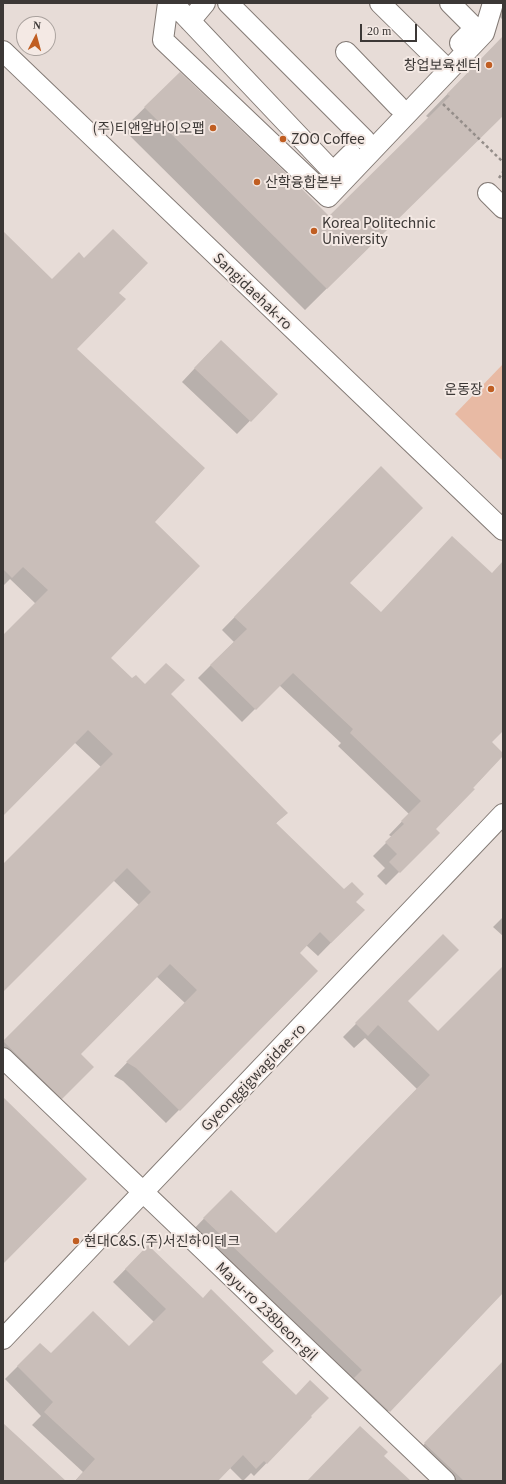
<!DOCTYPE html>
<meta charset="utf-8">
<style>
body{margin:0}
#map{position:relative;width:506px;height:1484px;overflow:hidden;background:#e7dcd7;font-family:Georgia,serif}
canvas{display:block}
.frame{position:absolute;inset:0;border:4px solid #3c3836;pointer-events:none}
.north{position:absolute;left:16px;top:16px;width:40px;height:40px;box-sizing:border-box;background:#f4e9e4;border:1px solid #aaa29e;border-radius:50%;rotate:6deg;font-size:11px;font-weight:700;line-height:16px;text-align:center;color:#3c3836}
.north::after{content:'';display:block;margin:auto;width:14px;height:18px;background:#c05e22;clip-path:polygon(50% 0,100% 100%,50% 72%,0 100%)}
.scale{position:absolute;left:360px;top:24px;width:57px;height:18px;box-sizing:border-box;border:2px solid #3c3836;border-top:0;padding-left:5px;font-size:12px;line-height:14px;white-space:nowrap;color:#3c3836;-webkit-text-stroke:3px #f4e9e4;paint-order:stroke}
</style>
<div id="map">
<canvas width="506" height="1484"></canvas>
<div class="frame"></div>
<div class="north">N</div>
<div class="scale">20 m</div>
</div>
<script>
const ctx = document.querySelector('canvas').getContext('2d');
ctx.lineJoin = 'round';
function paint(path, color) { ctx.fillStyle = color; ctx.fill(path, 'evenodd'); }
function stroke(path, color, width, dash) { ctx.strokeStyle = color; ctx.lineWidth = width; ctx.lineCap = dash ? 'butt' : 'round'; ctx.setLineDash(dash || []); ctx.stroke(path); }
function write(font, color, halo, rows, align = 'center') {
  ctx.font = font + ' Georgia,"Noto Sans KR",serif'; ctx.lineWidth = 4; ctx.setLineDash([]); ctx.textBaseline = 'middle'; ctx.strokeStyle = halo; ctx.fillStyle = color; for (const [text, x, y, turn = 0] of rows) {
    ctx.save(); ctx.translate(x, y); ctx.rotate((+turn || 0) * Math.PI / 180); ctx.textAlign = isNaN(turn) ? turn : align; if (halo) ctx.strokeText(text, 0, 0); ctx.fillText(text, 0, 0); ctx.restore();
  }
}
paint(new Path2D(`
 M503 364V461L455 414Z`), '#e8baa4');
paint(new Path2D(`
 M489 3H503V20L493 10Z
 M503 37V114L305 310 123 129 180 73 329 218 429 118 426 116Z
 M3 233 52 280 117 293 76 349 153 522 110 658 132 680 170 694 287 813 275 824 363 910 318 956 306 945 298 953 317 971 166 1123 123 1081 114 1076 185 1003 156 976 79 1054 93 1067 49 1111 3 1067V1042L139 905 113 880 3 990V866L101 767 74 742 3 815V637L36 604 10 579 3 586Z
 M208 354 276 394 237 434 182 382Z
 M368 481 348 583 381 613 492 574 503 573V729L491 742 503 755 435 829 438 833 386 885 377 876 385 868 373 856 392 837 389 835 409 814 338 746 341 743 279 685 242 722 198 678 234 642 222 630Z
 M503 917V936L493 927Z
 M443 936 406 1001 438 1032 503 968V1292L376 1424 191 1232 218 1204 276 1235 417 1089 365 1038 354 1048 343 1037Z
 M148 1246 261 1362 311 1417 254 1476 251 1473 243 1481 230 1468 217 1481H75L83 1472 32 1425 41 1416 5 1379 40 1344 51 1355 129 1348 154 1322 113 1282Z
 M503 1362V1481H437L412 1457Z`), '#0003');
paint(new Path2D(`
 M503 36V116L327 289 144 107 180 72 282 169 329 216 450 96 447 94Z
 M113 229 148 263 119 293 126 299 77 349 205 468 155 522 200 566 111 658 132 678 136 675 145 684 166 663 185 680 171 694 288 813 276 823 344 889 352 882 364 894 356 902 365 910 331 943 320 932 300 953 318 971 180 1111 136 1068 126 1062 197 990 170 964 81 1054 94 1067 62 1099 3 1041 151 892 127 868 3 992V864L113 754 88 730 3 816V635L48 590 23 567 12 578 3 569V231L52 279 79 252 84 258Z
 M221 340 278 394 251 422 194 368Z
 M381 466 423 508 350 583 381 612 452 536 492 573 503 561V731L492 742 503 753V756L473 788 475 789 436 829 440 833 400 873 389 862 397 854 385 842 404 824 401 821 421 801 350 733 353 729 293 673 256 710 210 665 247 629 234 617Z
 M443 934 459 950 408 1001 438 1031 503 966V1293L390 1412 354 1378 362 1370 203 1218 231 1190 276 1233 430 1075 378 1025 368 1036 355 1023Z
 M3 1097 87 1179 3 1264Z
 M148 1245 203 1298 211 1289 274 1351 262 1362 296 1395 310 1380 329 1398 311 1416 312 1417 267 1464 264 1461 256 1469 243 1455 218 1481H75L95 1459 44 1412 53 1402 17 1366 40 1343 51 1353 93 1311 129 1346 166 1309 125 1269Z
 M503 1361V1481H464L424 1443Z
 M3 1423 66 1481H3Z
 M360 1426 388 1452 384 1456 411 1481H307Z`), '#c9beb9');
const minor = new Path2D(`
 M168 3 163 40 328 197 484 33 493 3
 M173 3 333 172 351 154
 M228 3 365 140
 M380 3 441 63
 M450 3 475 28 460 43
 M190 21 205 3
 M3 51 503 530
 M346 52 398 106
 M488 193 503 208
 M3 1058 445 1481
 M3 1339 503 814`);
stroke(minor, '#837a75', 22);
stroke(new Path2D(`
 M443 104 503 162
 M499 178 503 172`), '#948d89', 2.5, [3, 3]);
stroke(minor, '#fff', 20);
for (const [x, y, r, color] of [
 [489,65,4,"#c05e22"],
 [213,128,4,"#c05e22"],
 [283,139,4,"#c05e22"],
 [257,182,4,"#c05e22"],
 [314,231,4,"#c05e22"],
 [491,389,4,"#c05e22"],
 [76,1241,4,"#c05e22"]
]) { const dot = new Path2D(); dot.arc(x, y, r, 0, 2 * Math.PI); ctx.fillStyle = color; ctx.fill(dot); stroke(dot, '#f4e9e4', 1.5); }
write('14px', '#3c3836', '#f4e9e4', [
 ["창업보육센터",481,65,"right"],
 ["(주)티앤알바이오팹",205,128,"right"],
 ["ZOO Coffee",291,139],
 ["산학융합본부",265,182],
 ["Korea Politechnic",322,223],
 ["University",322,239],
 ["운동장",483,389,"right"],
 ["현대C&S.(주)서진하이테크",84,1241]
], 'left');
write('14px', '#3c3836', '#f4e9e4', [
 ["Sangidaehak-ro",253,291,44],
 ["Gyeonggigwagidae-ro",253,1077,-46],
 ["Mayu-ro 238beon-gil",267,1311,44]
]);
</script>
